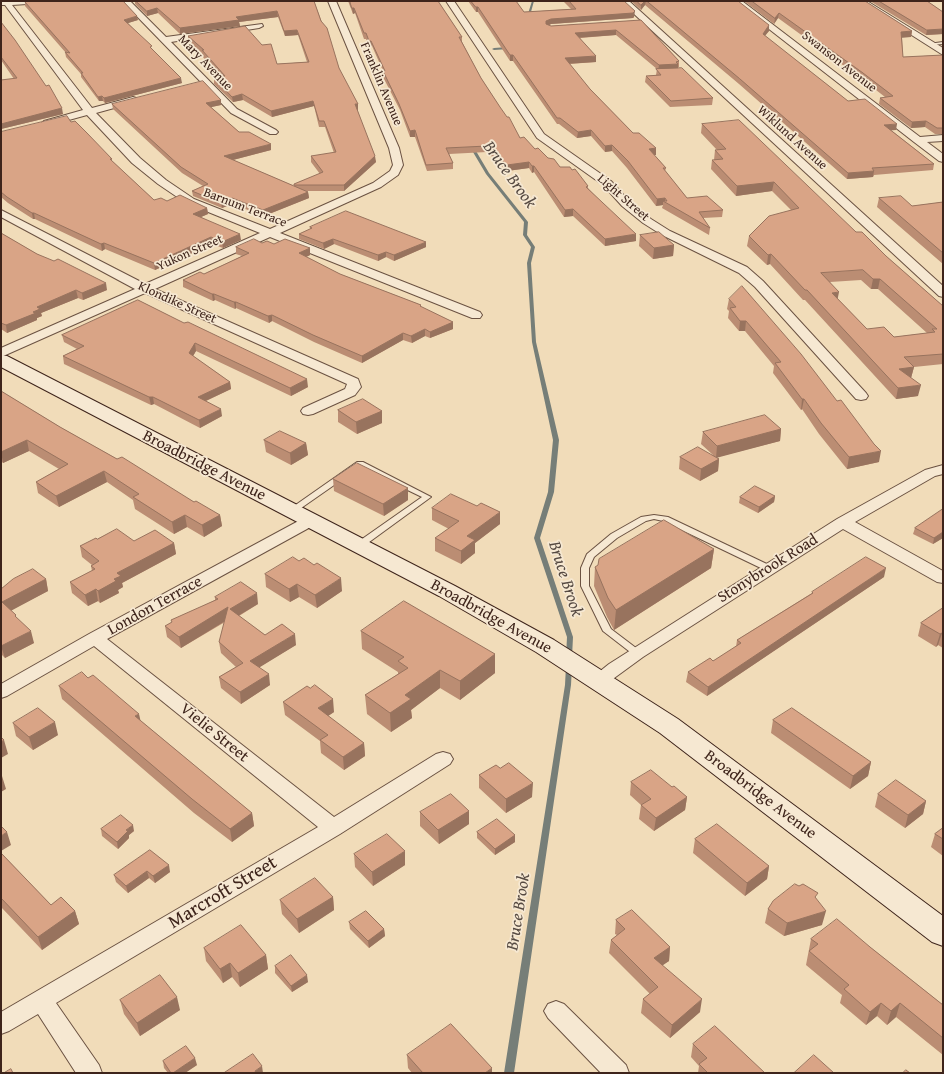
<!DOCTYPE html>
<style>
body{margin:0}
#map{position:relative;width:944px;height:1074px;overflow:hidden;background:#f1dcb9;font-family:"Gentium Book Plus",serif}
canvas{display:block}
.frame{position:absolute;inset:0;border:2px solid #3e241b;pointer-events:none}
</style>
<div id="map">
<canvas width="944" height="1074"></canvas>
<div class="frame"></div>
</div>
<script>
const ctx = document.querySelector('canvas').getContext('2d');
ctx.lineJoin = 'round';
function paint(path, color) { ctx.fillStyle = color; ctx.fill(path, 'evenodd'); }
function stroke(path, color, width, dash) { ctx.strokeStyle = color; ctx.lineWidth = width; ctx.lineCap = dash ? 'butt' : 'round'; ctx.setLineDash(dash || []); ctx.stroke(path); }
function write(font, color, halo, rows, align = 'center') {
  ctx.font = font + ' "Gentium Book Plus",serif'; ctx.lineWidth = 3.5; ctx.setLineDash([]); ctx.textBaseline = 'middle'; ctx.strokeStyle = halo; ctx.fillStyle = color; for (const [text, x, y, turn = 0] of rows) {
    ctx.save(); ctx.translate(x, y); ctx.rotate((+turn || 0) * Math.PI / 180); ctx.textAlign = isNaN(turn) ? turn : align; if (halo) ctx.strokeText(text, 0, 0); ctx.fillText(text, 0, 0); ctx.restore();
  }
}
paint(new Path2D(`
 M532 1H534L529 19 526 20Z
 M508 47H509V49L494 50 492 49 494 48Z
 M471 146H473L489 173 528 222 527 235 535 247 531 263 536 342 559 440 554 492 540 538 573 637 572 657 571 659H567L566 657 567 637 534 538 548 492 553 440 532 342 527 263 531 247 523 235 524 222 486 174 470 147Z
 M567 664H571L572 666 571 685 514 1073H504L565 685 566 666Z`), '#767e78');
const service = new Path2D(`
 M943 42V44L930 45 928 44Z
 M357 462H363L431 497 361 548H355L354 546 355 544 422 497 360 467 294 513H291L287 511Z
 M654 515 668 517 771 566 772 568 768 571 765 570 663 521 654 519 646 521 617 538 594 557 589 568V586L611 629 640 651 641 653 640 655H634L603 631 581 586V568L587 554 611 534 641 517Z`);
const minor = new Path2D(`
 M1 1H46L42 3 12 5 92 108 133 97 136 98 138 100 136 102 96 113 140 158 166 180 194 199 270 229 373 183 390 171 393 165 389 148 328 1H336L399 148 403 165 398 175 381 187 280 233 480 312 482 315 480 318H472L270 237 155 289 358 379 361 387 355 395 313 414 308 415 303 414 301 411 303 408 345 389 347 384 145 293 1 357V348L135 289 1 217V210L145 284 260 233 186 203 158 184 132 163 87 115 47 126 44 125 42 123 44 121 83 110 5 5H1Z
 M122 1H130L166 37 262 24 263 26 259 28 171 42 237 109 276 130 278 132 276 134H270L231 113Z
 M446 1H454L544 134 611 181 630 202 651 219 670 231 747 267 763 281 866 393 868 396 866 399 861 400 856 399 755 287 739 273 662 235 643 223 622 206 603 185 537 138Z
 M620 1H629L943 286V297L939 296Z
 M733 1H742L920 137 943 135V141L927 142 943 154V162L939 161 914 142Z
 M858 1H867L943 48V55Z
 M943 465V474L935 476 855 522 943 571V583L937 582 843 529 643 657 606 684 600 686 594 684 591 680 594 676 609 664 837 519 925 470Z
 M310 516 316 518 318 521 316 524 107 639 334 817 436 754 443 752 450 754 453 759 450 764 340 834 56 1003 99 1065 102 1073H76L38 1014 9 1031 1 1034V1012L318 827 94 646 7 696 1 698V684L89 634 304 518Z
 M556 1001 564 1004 626 1065 629 1073H601L548 1018 544 1011 548 1004Z`);
const secondary = new Path2D(`
 M1 355 7 356 455 586 554 640 678 719 943 916V946L932 942 660 733 536 652 439 596 1 367Z`);
stroke(service, '#6b5242', 2);
stroke(minor, '#6b5242', 2);
stroke(secondary, '#3e241b', 2);
paint(service, '#f6e8d2');
paint(minor, '#f6e8d2');
paint(secondary, '#f6e8d2');
paint(new Path2D(`
 M135 1H314L339 68 358 110H357L376 162 344 191H306L308 192 309 198 264 216 232 204 222 208 193 196 192 191 203 186 182 173 113 109 112 104 221 100V105L211 107 239 132 271 150 233 160 294 186V184L320 174 311 162V156L334 153 325 127H319L314 106 272 117 243 100 233 102 214 84V78L221 77 202 56V53L188 41V36L277 64 307 62 298 35 285 36 278 17 239 22 240 26 180 34 158 13 147 16 135 4Z
 M348 1H438L462 37V42L481 78 520 138 560 167 572 170 588 186V188L636 241 605 246 573 216 564 217 534 172 532 173 529 168 507 171 487 152 449 154 453 163V169L427 171 415 137H410L400 110 383 77V71L372 46 369 47 366 39H364L355 13 353 14Z
 M468 1H516L524 12 571 9 563 1H624L634 17 633 18 551 24 549 25 551 26 641 20 679 61V67H678V68L713 98 712 105 670 107 645 82 646 76 656 75 657 69 616 35 580 38 596 62 569 64 590 89 633 133 656 148V155H654L666 168 665 171 687 198 723 210 722 217 703 218 710 228 709 235 662 208 663 205 656 206 627 168 612 151 605 152 591 136 577 138 559 124H557L513 61H510L478 12H476Z
 M631 1H738L769 31 765 36 848 101 896 130H891L934 164 933 170 874 175 873 177 847 179 739 84 645 5 641 10Z
 M744 1H865L912 31 911 37H902L903 57 943 55V134H935L925 127 911 128 879 104 880 98 885 97 862 79 778 18 774 24Z
 M870 1H927L943 12V34L926 35Z
 M25 2 138 20 128 23 152 49 182 83 105 103 103 101H99L81 77V74L66 57 65 52 66 53 25 6Z
 M1 22 63 114 1 129V80L14 79 1 60Z
 M71 122 112 159V161L154 200 167 201 207 208 208 214 201 217 241 240 223 248 212 244 155 270 105 249 102 251 35 219H33L8 203 1 197V132Z
 M702 124 856 232 886 256 943 306V364L914 367 911 378 918 396 896 399 805 300H803L770 264 767 265 747 246 749 236 791 210 772 191 736 196 711 169 712 160H714L715 150H717L701 133ZM861 280 871 289H878L927 333 894 337 867 329 838 299 830 282Z
 M879 198 912 206 943 202V264L877 207Z
 M310 227 426 247 394 261 386 257 378 261 334 244 324 249 299 239V234L310 229Z
 M1 233 37 254 107 290 83 300 78 298 41 313 42 316 37 318V320L7 333 1 329Z
 M640 235 674 245 673 256 653 259 639 246Z
 M262 243 274 244 310 248V255L306 257 340 274 421 305V307L453 322V329L430 338 425 336 412 343 403 340 362 363 314 342 272 321 269 323 236 308 235 309 215 300 213 301 183 287V280L204 274 242 256 236 254V247Z
 M729 299 879 462 847 469 819 434 802 409 801 410 773 373 774 366 745 331H739L728 318 729 311 727 309Z
 M138 300 308 387 291 396 196 351 193 356 230 382 231 389 206 401 222 416 200 428 154 404 151 405 64 364 63 356 77 349 64 342 62 335Z
 M1 391 60 427 194 502 220 515 222 526 204 537 187 527 174 534 135 509 133 500 107 482 59 507 38 493 36 482 59 469 29 451 3 463 1 461Z
 M338 410 382 411V423L357 434 338 422Z
 M781 429 780 441 717 457 719 459 718 471 700 481 679 469 680 457 713 455 701 444 703 432Z
 M264 440 306 443 308 455 291 465 266 452Z
 M333 479 408 488V500L384 516 334 491Z
 M775 496 774 502 758 513 739 503 740 497Z
 M477 506 500 524 475 543V553L461 564 435 551V538L449 529 432 520V508Z
 M943 509V538L933 544 913 534 915 528Z
 M97 539 134 541 174 543 176 554 122 583 123 587 118 590 119 593 100 603 98 601 88 606 72 593 70 582 92 571 91 566 92 565 82 557 80 546Z
 M714 549 711 568 614 630 607 617 594 586 595 567Z
 M265 574 342 591 317 608 299 597 290 602 266 587Z
 M884 577 707 696 686 682 688 672 713 661 736 647 737 640 812 593V592Z
 M46 579 48 591 11 610 34 643 5 658 1 654V589Z
 M215 597 258 604 239 616 265 635 296 645 259 667 270 685 241 704 221 688 219 677 236 667 221 653 219 642 225 622 181 648 167 637 165 626 215 600Z
 M943 608V648L938 645 936 647 918 636 921 623Z
 M361 631 495 654V673L460 700 440 688 411 710 412 718 391 732 367 714 365 695 398 674V672L362 649Z
 M59 686 141 721 252 813 254 826 232 842 194 813 62 699Z
 M283 702 334 712 328 716 364 743 365 756 344 770 321 753 320 741 285 715Z
 M773 720 871 762 868 776 850 789 771 733Z
 M13 723 58 735 33 750 16 736Z
 M500 768 532 797 506 813 479 788V775Z
 M631 782 672 787 687 797 685 810 654 831 639 819 641 805 630 795Z
 M878 794 926 801 923 814 905 828 875 807Z
 M469 811V824L439 844 420 826V812Z
 M943 828V856L931 847 935 834Z
 M101 829 134 831 129 835V838L118 849 102 836Z
 M477 832 515 835V842L495 855 477 838Z
 M695 839 769 866 767 879 745 896 693 853Z
 M150 850 170 872 155 883 149 878 128 893 116 882 114 875Z
 M1 853 51 905 75 911 79 924 42 950 1 907Z
 M354 854 405 865 373 886 355 867Z
 M333 897 334 910 299 933 282 914 280 900Z
 M816 899 822 925 784 936 765 923 768 909Z
 M616 920 670 947 669 961 662 965 700 1012 670 1038 641 1013 643 999 650 994 609 953 611 940 617 935 615 934Z
 M349 922 384 929 385 936 369 948 350 929Z
 M811 939 870 947 943 1005V1055L896 1017 887 1025 877 1016 866 1025 840 1003 842 995 806 965Z
 M204 948 266 955 268 969 240 987 232 977 223 983 206 961Z
 M275 966 308 982 292 992 275 973Z
 M120 1000 180 1010 140 1036 124 1014Z
 M693 1044 764 1073H698L699 1066 691 1057Z
 M407 1055 492 1073H412L408 1068Z
 M163 1061 197 1065 185 1073H168L164 1068Z`), '#bb8d73');
paint(new Path2D(`
 M645 1H646L645 5 641 10V5Z
 M476 7H478V12H476Z
 M157 8 158 13 147 16V11Z
 M352 8H354L355 13 353 14Z
 M277 11 278 17 239 22 240 26 180 34V28L236 17Z
 M635 11 634 17 633 18 551 24 546 27V21L551 19Z
 M779 13 778 18 774 24 775 18Z
 M137 16 138 20 125 24 124 20Z
 M769 25V31L762 39 763 34Z
 M943 29V34L926 35 927 30Z
 M297 30 298 35 285 36 284 31Z
 M616 30V35L575 38V33Z
 M912 31 911 37 900 38 901 32Z
 M369 41H371L372 46 369 47Z
 M510 55H513V61H510Z
 M596 56V62L565 64V58Z
 M678 64V69L658 71 659 65Z
 M181 78 182 83 105 103 104 98Z
 M242 94 243 100 233 102 232 97Z
 M102 96 103 101H99L98 97Z
 M221 100V105L207 108 206 103Z
 M313 101 314 106 272 117 271 111Z
 M355 104H358V110H356Z
 M62 108 63 114 1 129V124Z
 M926 121 925 127 911 128 912 122Z
 M897 124 896 130 883 131 884 125Z
 M415 130V137H410V131Z
 M591 130V136L577 138 578 132Z
 M271 144V150L225 162 224 156Z
 M612 145V151L605 152V146Z
 M656 148V155H648L649 149Z
 M375 156 376 162 344 191V185Z
 M529 162V168L507 171V165Z
 M532 166H534V172L532 173Z
 M874 171 873 177 847 179 848 173Z
 M774 182 772 191 736 196 737 186Z
 M308 192 309 198 264 216 263 210Z
 M232 198V204L222 208 221 203Z
 M665 198V202L663 201V205L656 206 657 199Z
 M207 208 208 214 194 220 193 214Z
 M573 209V216L564 217 565 210Z
 M32 213H34L35 219H33Z
 M240 234 241 240 223 248 222 242Z
 M636 234V241L605 246V239Z
 M211 237 212 244 155 270 154 263Z
 M333 239 334 244 324 249 323 243Z
 M426 242V247L394 261V255Z
 M104 243 105 249 102 251 101 244Z
 M674 245 673 256 653 259 654 248Z
 M310 248V255L300 260 299 253Z
 M386 252V257L378 261V255Z
 M771 254 770 264 767 265 768 255Z
 M873 279H880L878 289H871Z
 M106 283 107 290 83 300 82 293Z
 M76 290 78 298 41 313 42 316 37 318V320L7 333 6 325 33 312 37 307Z
 M839 292 837 302 832 293Z
 M212 294H214L215 300 213 301Z
 M234 302H236V308L235 309Z
 M272 315V321L269 323 268 316Z
 M740 321H746L745 331H739Z
 M453 322V329L430 338V332Z
 M425 329V336L412 343 411 336Z
 M403 333V340L362 363V356Z
 M195 343 196 351 190 361 189 353Z
 M914 367 911 378 899 369Z
 M307 379 308 387 291 396 290 388Z
 M230 382 231 389 199 404 198 397Z
 M921 385 918 396 896 399 898 388Z
 M149 397H153L154 404 151 405Z
 M802 399H804L802 409 801 410Z
 M221 409 222 416 200 428 199 420Z
 M382 411V423L357 434 356 422Z
 M781 429 780 441 716 458 717 446Z
 M27 440 29 451 3 463 1 452Z
 M306 443 308 455 291 465 290 453Z
 M881 451 879 462 847 469 849 457Z
 M719 459 718 471 700 481 701 469Z
 M104 471 107 482 59 507 56 496Z
 M408 488V500L384 516 383 504Z
 M775 496 774 502 758 513 759 507Z
 M500 512V524L475 543V553L461 564V551L467 536Z
 M185 515 187 527 174 534 172 522Z
 M220 515 222 526 204 537 202 525Z
 M943 532V538L933 544 934 538Z
 M174 543 176 554 122 583 123 587 118 590 119 593 100 603 98 591 114 579 117 573Z
 M714 549 711 568 614 630 616 610Z
 M886 568 884 577 707 696 708 687Z
 M341 578 342 591 317 608 315 595Z
 M46 579 48 591 5 614 2 602Z
 M297 584 299 597 290 602 289 589Z
 M96 589 98 601 88 606 85 595Z
 M257 593 258 604 231 620 230 609Z
 M228 607 230 618 181 648 179 637Z
 M31 631 34 643 5 658 1 646Z
 M942 633 938 645 936 647 940 634Z
 M295 634 296 645 252 672 250 661Z
 M495 654V673L460 700V681Z
 M440 670V688L411 710 412 718 391 732 390 713 405 695Z
 M269 674 270 685 241 704 240 692Z
 M333 699 334 712 319 722 318 708Z
 M139 714 142 727 135 716Z
 M55 722 58 735 33 750 29 737Z
 M4 740 8 754 1 758V742Z
 M364 743 365 756 344 770 343 757Z
 M871 762 868 776 850 789 853 776Z
 M2 776 6 789 1 792V777Z
 M533 783 532 797 506 813V799Z
 M687 797 685 810 654 831 656 818Z
 M926 801 923 814 905 828 908 815Z
 M469 811V824L439 844 438 830Z
 M252 813 254 826 232 842 230 829Z
 M133 825 134 831 129 835V838L118 849 117 842 126 830Z
 M7 832 11 845 1 851V836Z
 M515 835V842L495 855V849Z
 M405 851V865L373 886 372 872Z
 M169 865 170 872 155 883 153 876Z
 M769 866 767 879 745 896 747 883Z
 M147 871 149 878 128 893 126 886Z
 M333 897 334 910 299 933 297 919Z
 M75 911 79 924 42 950 38 937Z
 M826 911 822 925 784 936 787 923Z
 M384 929 385 936 369 948 368 941Z
 M670 947 669 961 653 972 654 958Z
 M266 955 268 969 240 987 238 973Z
 M230 963 232 977 223 983 220 969Z
 M307 975 308 982 292 992 291 986Z
 M177 997 180 1010 140 1036 137 1023Z
 M702 999 700 1012 670 1038 672 1025Z
 M881 1003 877 1016 866 1025 870 1012Z
 M900 1003 896 1017 887 1025 891 1011Z
 M195 1058 197 1065 185 1073H173Z
 M262 1066 263 1073H255V1071Z
 M492 1068V1073H485Z`), '#98735e');
const building = new Path2D(`
 M35 1H123L137 16 124 20 152 46 150 47 181 78 104 98 102 96 98 97 81 73H83L65 52 70 53 25 2Z
 M136 1H314L321 21 327 28 339 68 358 104H355L375 156 344 185H294V184L323 172 311 156 336 152 324 121H319L313 101 271 111 242 94 232 97 214 78 225 76 202 50H204L188 36 245 26 262 45 271 44 277 64 309 62 297 30 284 31 277 11 236 17 239 20 180 28 157 8 147 11Z
 M350 1H438L462 37H459L481 78 500 107 507 117H509L520 138 524 137 535 149 538 148 548 158 554 159 560 167H570L572 170 575 169 588 186 586 187 636 234 605 239 573 209 565 210 534 166H532L529 162 507 165 487 146 446 148 453 163 426 165 415 130 410 131 399 104 383 71H385L371 41H369L366 33H364L354 8H352Z
 M471 1H516L524 12 576 9 569 1H624L635 11 633 13 551 19 546 21V24L551 26 641 20 679 61 676 62 678 64 659 65 616 30 575 33 596 56 565 58 590 89 633 133H639L656 148 649 149 666 168H663L687 198 707 196 723 210 699 212 710 228 663 201H667L665 198 657 199 628 161 612 145 605 146 591 130 578 132 560 118H557L513 55H510L478 7H476Z
 M637 1H645L641 5Z
 M647 1H738L769 25 763 34 848 101 865 99 897 124 884 125 934 164 872 168 874 171 848 173 740 79Z
 M752 1H865L912 31 901 32 903 57 943 55V128H937L926 121 912 122 880 98 893 96 863 73 779 13 775 18Z
 M879 1H927L943 12V29L927 30Z
 M1 22 15 40 46 86 49 85 62 108 1 124V80L17 78 1 57Z
 M682 68 713 98 671 101 646 76 661 75 656 69Z
 M203 81 221 100 206 103 239 132H249L271 144 224 156 308 192 263 210 232 198 221 203 192 191 208 184 181 167 112 104Z
 M67 116 71 122 75 121 87 133 112 159H110L154 200 161 198 167 201 180 195 207 208 193 214 240 234 222 242 211 237 154 263 104 243 101 244 34 213H32L7 197 1 192V132Z
 M739 120 856 232H862L886 256 943 306V354L904 357 914 367 899 369 921 385 898 388 807 290H805L771 254 768 255 749 236 769 216 799 208 774 182 737 186 712 160 723 159 715 150 726 149 702 124ZM863 270 873 279H880L937 329H932L935 332 894 337 884 327 867 329 832 293 839 292 821 273Z
 M901 196 912 206 943 202V253L879 198Z
 M346 211 426 242 394 255 386 252 378 255 333 239 323 243 299 234 312 228 310 227Z
 M659 232 674 245 654 248 640 235Z
 M1 233 37 254 54 261 58 259 106 283 82 293 76 290 37 307 40 309 33 312 36 313 6 325 1 323Z
 M254 239 262 243 267 241 274 244 285 239 310 248 299 253 340 274 421 305 420 306 453 322 430 332 425 329 411 336 403 333 362 356 313 335 272 315 268 316 236 302H234L214 294H212L183 280 200 272 204 274 249 253 236 247Z
 M742 286 801 354 837 401 841 400 874 444 881 451 849 457 821 423 804 399H802L775 363 781 362 746 321H740L730 308 736 307 729 299Z
 M138 300 184 323 188 322 307 379 290 388 195 343 189 353 230 382 198 397 221 409 199 420 153 397H149L63 356 84 346 62 335Z
 M1 391 60 427 117 459 122 457 194 502 196 501 220 515 202 525 185 515 172 522 133 497 139 494 104 471 56 496 36 482 68 464 27 440 1 452Z
 M363 399 382 411 356 422 338 410Z
 M765 415 781 429 717 446 703 432Z
 M280 431 306 443 290 453 264 440Z
 M698 447 719 459 701 469 680 457Z
 M357 463 408 488 383 504 333 479Z
 M755 486 775 496 759 507 740 497Z
 M451 494 477 506 481 503 500 512 467 536 475 540 461 551 435 538 459 521 432 508Z
 M943 509V532L934 538 915 528Z
 M664 520 714 549 616 610 608 598 595 567 598 565 599 559Z
 M117 529 134 541 155 530 174 543 117 573 121 576 114 579 116 581 98 591 96 589 85 595 70 582 95 569 91 566 99 561 80 546 96 538 97 539Z
 M293 557 299 561 304 558 314 565 317 563 341 578 315 595 297 584 289 589 265 574Z
 M866 557 886 568 708 687 688 672 710 658 713 661 741 643 737 640 813 593 812 592Z
 M33 569 46 579 2 602 16 615 15 616 31 631 1 646V589L13 579Z
 M241 582 257 593 230 609 265 635 282 624 295 634 250 661 269 674 240 692 219 677 243 663 219 642 228 607 179 637 165 626 172 622 171 620 218 599 215 597Z
 M404 601 495 654 460 681 440 670 405 695 411 699 390 713 365 695 408 668 398 661 404 657 361 631Z
 M943 608V634L942 633 940 634 921 623Z
 M82 672 88 678 93 675 139 714 135 716 252 813 230 829 192 799 59 686Z
 M315 685 333 699 318 708 364 743 343 757 320 740 328 735 283 702 307 686 310 688Z
 M38 708 55 722 29 737 13 723Z
 M792 708 871 762 853 776 773 720Z
 M1 737 4 740 1 742Z
 M509 763 533 783 506 799 479 775 496 765 500 768Z
 M651 770 672 787 674 786 687 797 656 818 641 805 651 799 631 782Z
 M896 780 926 801 908 815 878 794Z
 M451 794 469 811 438 830 420 812Z
 M121 815 133 825 126 830 128 831 117 842 101 829Z
 M497 819 515 835 495 849 477 832Z
 M717 824 769 866 747 883 695 839Z
 M1 826 7 832 1 836Z
 M943 828V839L935 834Z
 M387 834 405 851 372 872 354 854Z
 M150 850 169 865 153 876 147 871 126 886 114 875Z
 M1 853 51 905 61 897 75 911 38 937 1 898Z
 M315 878 333 897 297 919 280 900Z
 M795 884 799 886 803 884 818 893 815 897 826 911 787 923 768 909 773 901Z
 M632 910 670 947 654 958 702 999 672 1025 643 999 658 987 611 940 625 929 616 920Z
 M366 911 384 929 368 941 349 922Z
 M837 919 870 947 943 1005V1038L900 1003 891 1011 881 1003 870 1012 844 989 849 985 809 951 818 944 811 939Z
 M241 925 266 955 238 973 230 963 220 969 204 948Z
 M291 955 307 975 291 986 275 966Z
 M160 975 177 997 137 1023 120 1000Z
 M451 1024 492 1068 485 1073H423L407 1055Z
 M715 1026 765 1073H708L699 1064 707 1058 693 1044Z
 M186 1046 195 1058 173 1073H171L163 1061Z
 M253 1054 262 1066 255 1071 256 1073H224Z
 M814 1055 834 1073H794Z
 M11 1069 13 1073H4Z
 M906 1070 910 1073H903Z`);
paint(building, '#d9a486');
stroke(building, '#98735e', 1);
write('13px', '#3e241b', '#f6e8d2', [
 ["Swanson Avenue",839,62,38],
 ["Mary Avenue",205,63,46],
 ["Franklin Avenue",381,84,67],
 ["Wiklund Avenue",792,138,42],
 ["Light Street",623,198,41],
 ["Barnum Terrace",245,208,21],
 ["Yukon Street",190,253,-24],
 ["Klondike Street",177,303,24]
]);
write('16px', '#3e241b', '#f6e8d2', [
 ["Broadbridge Avenue",204,466,27],
 ["Stonybrook Road",768,569,-32],
 ["London Terrace",155,606,-29],
 ["Broadbridge Avenue",491,617,29],
 ["Vielie Street",214,733,39],
 ["Broadbridge Avenue",760,795,37]
]);
write('italic 17px', '#564a42', '#f6e8d2', [
 ["Bruce Brook",509,175,54],
 ["Bruce Brook",565,579,72],
 ["Bruce Brook",519,912,-81]
]);
write('19px', '#3e241b', '#f6e8d2', [
 ["Marcroft Street",223,893,-31]
]);
</script>
